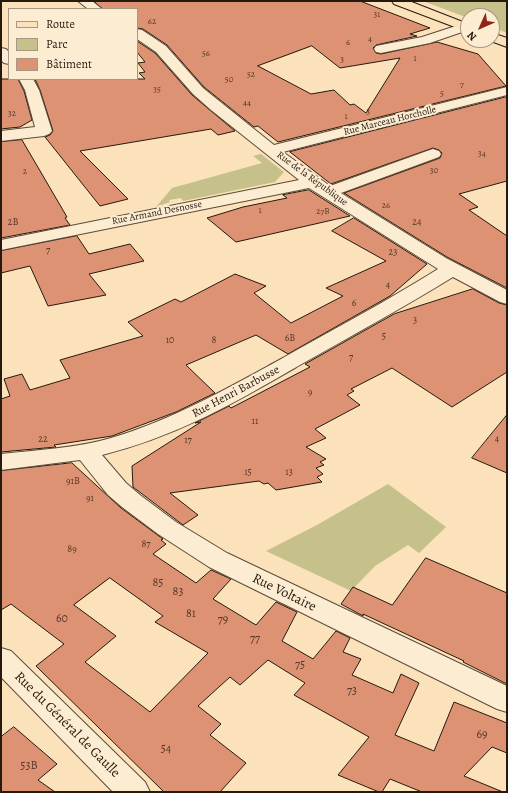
<!DOCTYPE html>
<meta charset="utf-8">
<style>
body{margin:0}
#map{position:relative;width:508px;height:793px;overflow:hidden;background:#fbe2ba;font-family:Alegreya,serif}
canvas{display:block}
.frame{position:absolute;inset:0;border:2px solid #26190e;pointer-events:none}
.legend{position:absolute;left:8px;top:8px;width:130px;height:72px;box-sizing:border-box;background:#fcecd2;border:1px solid #a69884;margin:0;padding:5px 7px;list-style:none;font-size:12px;color:#26190e}
.legend li{display:flex;align-items:center;gap:8px;height:20px}
.legend b{width:20px;border:1px solid #a69884}
.north{position:absolute;left:460px;top:8px;width:40px;height:40px;box-sizing:border-box;background:#fcecd2;border:1px solid #a69884;border-radius:50%;rotate:225deg;font-size:11px;font-weight:700;line-height:16px;text-align:center;color:#26190e}
.north::after{content:'';display:block;margin:auto;width:14px;height:18px;background:#8f2418;clip-path:polygon(50% 0,100% 100%,50% 72%,0 100%)}
</style>
<div id="map">
<canvas width="508" height="793"></canvas>
<div class="frame"></div>
<ul class="legend">
<li><b style="height:5px;background:#fbe2ba"></b>Route</li>
<li><b style="height:11px;background:#c6c18a"></b>Parc</li>
<li><b style="height:11px;background:#de9274"></b>Bâtiment</li>
</ul>
<div class="north">N</div>
</div>
<script>
const ctx = document.querySelector('canvas').getContext('2d');
ctx.lineJoin = 'round';
function paint(path, color) { ctx.fillStyle = color; ctx.fill(path, 'evenodd'); }
function stroke(path, color, width, dash) { ctx.strokeStyle = color; ctx.lineWidth = width; ctx.lineCap = dash ? 'butt' : 'round'; ctx.setLineDash(dash || []); ctx.stroke(path); }
function write(font, color, halo, rows, align = 'center') {
  ctx.font = font + ' Alegreya,serif'; ctx.lineWidth = 4; ctx.setLineDash([]); ctx.textBaseline = 'middle'; ctx.strokeStyle = halo; ctx.fillStyle = color; for (const [text, x, y, turn = 0] of rows) {
    ctx.save(); ctx.translate(x, y); ctx.rotate((+turn || 0) * Math.PI / 180); ctx.textAlign = isNaN(turn) ? turn : align; if (halo) ctx.strokeText(text, 0, 0); ctx.fillText(text, 0, 0); ctx.restore();
  }
}
paint(new Path2D(`
 M423 1H507V33L492 27V16H468V18Z
 M261 154 284 172 275 182 183 201 181 198 169 200 170 202 156 207 172 188 262 163 253 156Z
 M388 484 446 527 419 553 408 545 375 566 351 591 266 551 317 525Z`), '#c6c18a');
const building = new Path2D(`
 M94 1H360L430 28 410 34 417 36 376 45 373 48 376 53 381 54 437 42 478 54 506 86 278 142 258 126 254 127 204 87 167 45 143 29 137 28V9H103ZM312 46 340 68 400 58 366 113 354 104 350 105 334 90 311 94 258 66Z
 M137 41 155 53 192 95 235 131 218 135 211 129 80 151 128 199 100 206 45 137 50 135 53 131 40 90 35 79H145L139 73 145 72 138 63 145 62 137 52Z
 M1 79H18L24 91 32 120 20 127 1 129Z
 M507 97V181L459 194 478 207 469 210 507 236V288L447 257 344 193 440 158 442 153 439 150 433 148 331 184 290 152Z
 M22 140 67 217 65 218 70 225 1 238V142Z
 M309 190 350 216 236 242 207 218 243 207 287 198 283 195Z
 M354 218 427 264 390 296 288 354 256 335 186 365 215 393 176 412 112 436 54 445 56 447 1 452V399L10 396 4 379 22 374 30 390 70 378 60 360 143 336 128 322 175 299 181 302 235 274 266 286 254 293 291 323 343 296 326 288 386 261 332 231Z
 M77 236 89 254 130 244 144 261 89 274 106 295 48 306 30 266 1 273V251Z
 M473 289 499 303 507 305V372L452 407 392 368 351 389 354 391 347 395 360 405 315 429 326 438 306 447 326 459 320 462 324 465 316 468 323 474 317 477 322 482 276 490 268 483 264 484 259 481 170 493 198 515 183 525 133 487 132 466 201 422 195 423 229 406 231 408 310 367 305 364 394 314Z
 M507 415V473L472 458Z
 M72 463 121 508 163 539 161 540 166 544 153 554 196 583 211 570 231 579 213 599 256 625 276 602 297 612 282 641 313 659 336 631 350 638 343 652 361 659 352 675 393 693 401 674 419 683 395 735 434 751 454 702 507 723V753L492 747 464 776 503 792H422L390 779 382 792H379L338 775 369 737 294 695 305 683 268 660 240 685 230 677 198 706 221 724 210 735 246 763 220 792H164L36 666 64 644 11 604 1 610V471ZM110 578 163 616 155 622 208 653 150 712 85 662 116 636 74 605Z
 M426 558 507 593V684L463 662 464 661 363 614V616L341 604 353 587 392 605Z
 M14 727 57 764 38 780 55 792H1V737Z`);
paint(building, '#de9274');
stroke(building, '#26190e', 1);
const minor = new Path2D(`
 M78 1H92L102 9H88Z
 M465 23 468 24V30L430 43 381 53 376 52 374 49 376 46 422 37Z
 M137 29 142 30 166 46 203 88 274 145 507 87V95L283 152 330 186 427 151 433 149 439 151 441 154 439 157 341 193 446 258 507 290V304L500 302 453 277C403 308 351 336 300 365 234 403 178 436 102 455L126 483 140 495 176 522 227 553 507 686V712L497 709 209 567 158 534 122 507 108 495 80 460 1 470V454C38 450 76 448 111 438 172 420 226 389 281 359 334 329 387 301 438 269L309 188 1 250V240L299 180 211 110 193 94 156 52 137 39Z
 M1 48 6 49 9 52V64L4 63 1 60Z
 M19 79H33L39 90 52 131 49 134 44 136 1 141V131L35 127 25 90Z
 M1 648 11 651 145 782 150 792H113L1 677Z`);
const major = new Path2D(`
 M392 1H409L468 24V32L394 4Z
 M492 33 507 38V47L488 40H492Z`);
stroke(minor, '#5b4b39', 2);
stroke(major, '#26190e', 2);
paint(minor, '#fcecd2');
paint(major, '#fbe2ba');
write('9px', '#543728', null, [
 ["31",377,15],
 ["62",152,22],
 ["4",370,39],
 ["6",348,43],
 ["56",206,54],
 ["1",415,59],
 ["3",342,60],
 ["52",251,75],
 ["50",229,80],
 ["7",462,85],
 ["35",157,90],
 ["5",442,94],
 ["44",247,103],
 ["3",368,112],
 ["32",12,114],
 ["1",346,117],
 ["34",482,154],
 ["30",434,171],
 ["2",25,172],
 ["26",386,206],
 ["1",260,211],
 ["27B",323,212]
]);
write('10px', '#26190e', '#fcecd2', [
 ["Rue Marceau Horcholle",390,121,-14],
 ["Rue de la République",312,179,36],
 ["Rue Armand Desnosse",157,213,-11]
]);
write('10px', '#543728', null, [
 ["2B",13,223],
 ["24",417,223],
 ["7",48,251],
 ["23",393,253],
 ["4",388,286],
 ["6",354,304],
 ["3",415,321],
 ["5",384,337],
 ["6B",290,339],
 ["10",170,341],
 ["8",214,341],
 ["7",351,358],
 ["9",310,393],
 ["11",255,422],
 ["22",43,440],
 ["4",497,440],
 ["17",188,441],
 ["15",248,473],
 ["13",289,473],
 ["91B",73,482],
 ["91",90,499],
 ["87",146,545],
 ["89",72,550]
]);
write('12px', '#26190e', '#fcecd2', [
 ["Rue Henri Barbusse",236,392,-28]
]);
write('12px', '#543728', null, [
 ["85",158,583],
 ["83",178,592],
 ["81",191,614],
 ["60",62,619],
 ["79",223,620],
 ["77",255,639],
 ["75",300,665],
 ["73",352,691],
 ["69",482,735],
 ["54",166,749],
 ["53B",29,766]
]);
write('14px', '#26190e', '#fcecd2', [
 ["Rue Voltaire",284,593,26],
 ["Rue du Général de Gaulle",67,725,45]
]);
</script>
